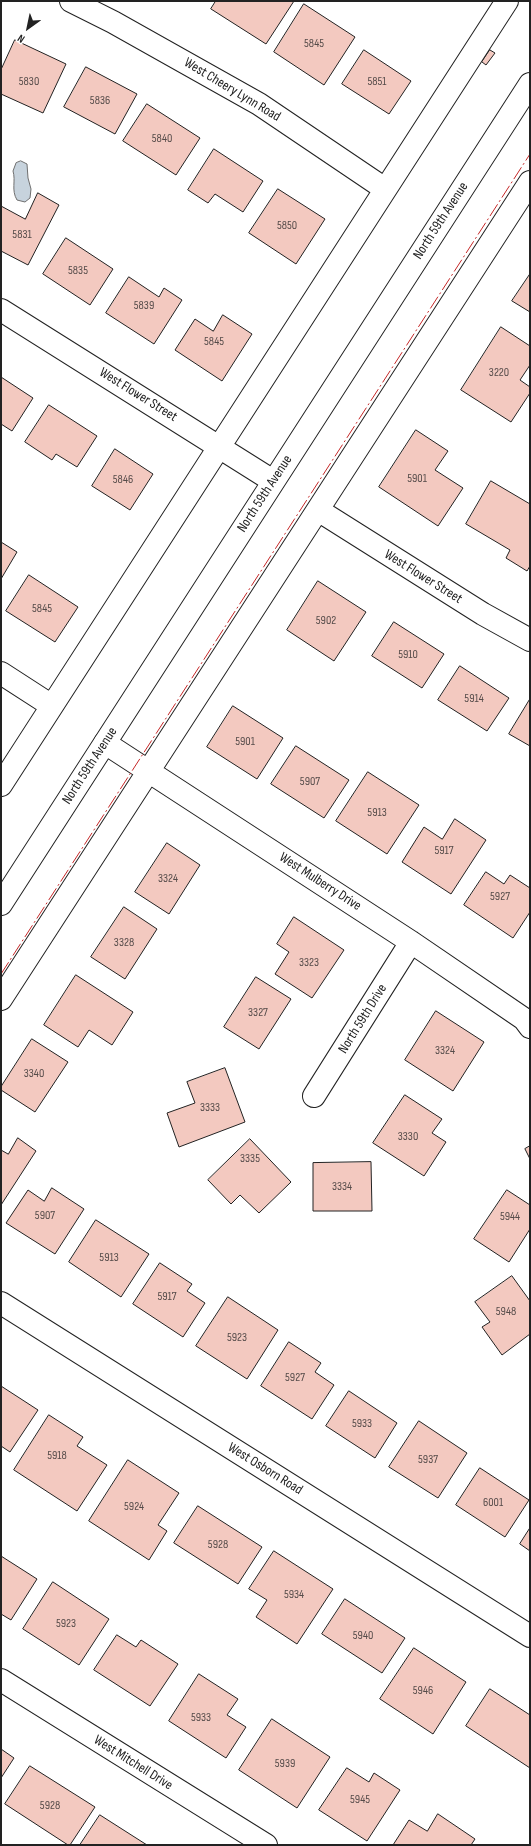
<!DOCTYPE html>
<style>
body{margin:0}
#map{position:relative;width:531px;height:1846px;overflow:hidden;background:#fff;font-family:"Sofia Sans Condensed",sans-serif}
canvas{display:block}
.frame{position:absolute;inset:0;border:2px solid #222;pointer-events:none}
.north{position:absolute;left:8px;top:8px;width:40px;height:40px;-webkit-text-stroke:3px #fff;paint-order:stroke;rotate:213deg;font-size:11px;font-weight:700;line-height:16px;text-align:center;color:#222}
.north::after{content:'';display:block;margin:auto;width:14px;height:18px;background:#222;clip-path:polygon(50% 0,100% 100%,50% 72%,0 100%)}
</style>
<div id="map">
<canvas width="531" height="1846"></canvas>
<div class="frame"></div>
<div class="north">N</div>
</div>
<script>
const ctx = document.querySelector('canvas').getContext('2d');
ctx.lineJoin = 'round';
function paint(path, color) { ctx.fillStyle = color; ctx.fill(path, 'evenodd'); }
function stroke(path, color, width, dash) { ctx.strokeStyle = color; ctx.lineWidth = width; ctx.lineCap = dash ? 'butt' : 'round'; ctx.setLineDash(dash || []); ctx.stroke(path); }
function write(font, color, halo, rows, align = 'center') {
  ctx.font = font + ' "Sofia Sans Condensed",sans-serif'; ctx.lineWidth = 3; ctx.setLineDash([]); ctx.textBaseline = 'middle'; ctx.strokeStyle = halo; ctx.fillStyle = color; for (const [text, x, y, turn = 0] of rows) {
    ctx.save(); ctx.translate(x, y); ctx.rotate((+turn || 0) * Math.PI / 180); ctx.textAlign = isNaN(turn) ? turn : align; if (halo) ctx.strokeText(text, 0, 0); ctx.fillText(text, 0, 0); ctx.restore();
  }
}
const water = new Path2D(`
 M21 161 27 164 28 178 31 189 30 198 25 202 17 200C11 190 16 181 13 171L16 163Z`);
paint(water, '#c7d3dd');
stroke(water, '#6f6f6f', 1);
const building = new Path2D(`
 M216 1H294L266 44 211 9Z
 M304 4 355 37 324 85 274 52Z
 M15 40 66 64 43 113 1 94V70Z
 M364 50 411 81 389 114 342 84Z
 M490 50 495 53 486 65 482 62Z
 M86 67 137 94 115 134 64 107Z
 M147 104 200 138 176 175 123 141Z
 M214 149 263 181 243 212 215 194 208 203 188 190Z
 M278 189 325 219 296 264 249 233Z
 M38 193 59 205 28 265 1 251V206L25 219Z
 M66 238 113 269 90 305 43 274Z
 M530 274V312L512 301Z
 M129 277 159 297 164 288 182 300 154 344 106 313Z
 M223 315 252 334 222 381 175 350 195 319 213 331Z
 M501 327 530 346V365L520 380 530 387V393L511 422 461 390Z
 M1 377 33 398 12 431 1 424Z
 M49 405 97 436 77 467 56 454 52 460 25 442Z
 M416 430 448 451 435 470 463 488 438 526 379 487Z
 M115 449 153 474 130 510 92 486Z
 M491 481 530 504V566L527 571 506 558 510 550 466 524Z
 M1 542 17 552 1 579Z
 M29 575 78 607 55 642 6 611Z
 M318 581 366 612 334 661 287 630Z
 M394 622 444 654 422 688 372 656Z
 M460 666 509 698 487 731 438 700Z
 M530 699V746L509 734Z
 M233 706 283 738 257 779 207 747Z
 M296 746 349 780 324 818 271 784Z
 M368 772 419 805 387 854 336 821Z
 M455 819 486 840 451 894 402 862 424 827 442 839Z
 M167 843 200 865 169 914 135 892Z
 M486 872 504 884 510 875 530 888V912L513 938 464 905Z
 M124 907 157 929 125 979 91 957Z
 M294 917 344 950 312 998 275 974 289 952 277 944Z
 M76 975 133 1012 112 1045 89 1030 78 1047 44 1025Z
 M256 977 291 999 259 1049 224 1027Z
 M436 1011 484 1042 453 1091 405 1060Z
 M32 1039 68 1062 35 1112 1 1090V1087Z
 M225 1068 245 1122 179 1147 167 1113 195 1103 187 1082Z
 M405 1095 442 1119 432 1133 446 1142 424 1176 373 1143Z
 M18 1138 36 1151 1 1205V1150L8 1154Z
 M250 1139 291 1182 259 1213 240 1195 231 1204 208 1180Z
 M530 1146V1159L525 1149Z
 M371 1162 372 1211H313V1163Z
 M52 1188 84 1209 55 1254 6 1223 28 1190 44 1201Z
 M507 1190 530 1205V1229L509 1262 474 1239Z
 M96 1220 149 1254 121 1297 69 1262Z
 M160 1263 192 1284 187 1291 205 1303 183 1337 133 1304Z
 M512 1276 530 1301V1334L502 1355 482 1327 490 1322 475 1302Z
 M228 1297 278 1330 247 1379 196 1346Z
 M289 1342 321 1363 315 1372 334 1385 312 1419 261 1386Z
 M1 1386 38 1410 10 1452 1 1446Z
 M349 1391 397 1423 375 1458 326 1426Z
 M49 1415 83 1437 77 1446 107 1465 77 1511 14 1470Z
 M419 1421 467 1453 438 1498 389 1467Z
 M128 1460 179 1493 158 1525 167 1531 149 1560 89 1521Z
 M480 1468 529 1500 505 1537 456 1505Z
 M198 1506 262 1547 238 1584 174 1543Z
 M530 1528V1551L520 1544Z
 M274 1551 333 1589 297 1644 256 1617 267 1600 249 1589Z
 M1 1556 37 1579 11 1620 1 1614Z
 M53 1582 109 1619 79 1665 23 1629Z
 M345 1599 405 1638 382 1673 322 1634Z
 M117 1635 136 1647 141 1640 178 1664 150 1706 94 1670Z
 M414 1648 466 1682 433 1734 380 1699Z
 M199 1674 238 1699 227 1715 246 1727 226 1758 169 1721Z
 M490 1689 530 1715V1768L466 1726Z
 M272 1719 330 1757 297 1808 239 1770Z
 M1 1749 14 1758 1 1778Z
 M30 1766 95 1807 70 1845H68L5 1804Z
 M347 1768 369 1782 374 1773 400 1790 367 1841 319 1810Z
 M438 1814 475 1839 471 1845H393L409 1820 427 1831Z
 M100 1815 147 1845H80Z`);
paint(building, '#f3c9c0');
stroke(building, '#222', 1);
const minor = new Path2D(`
 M71 1 113 22 259 104 385 189
 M1 310 273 481
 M318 510 483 614 530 640
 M1 673 52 706
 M105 743 411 942 524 1019 530 1027
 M1 785 507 1
 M1 999 530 182
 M314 1096 411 942
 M1 1303 530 1636
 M1 1680 266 1845`);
const major = new Path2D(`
 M1 904 530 84`);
stroke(minor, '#222', 24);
stroke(major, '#222', 24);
stroke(minor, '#fff', 22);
stroke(major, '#fff', 22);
stroke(new Path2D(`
 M1 974 530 154`), '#c62828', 1, [14, 3, 2, 3]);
write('12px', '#564c4a', null, [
 ["5845",314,44],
 ["5830",29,82],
 ["5851",377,82],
 ["5836",100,101],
 ["5840",162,139],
 ["5850",287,226],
 ["5831",22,235],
 ["5835",78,271],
 ["5839",144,306],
 ["5845",214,342],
 ["3220",499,373],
 ["5901",417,479],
 ["5846",123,480],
 ["5845",42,609],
 ["5902",326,621],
 ["5910",408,655],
 ["5914",474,699],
 ["5901",245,742],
 ["5907",310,782],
 ["5913",377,813],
 ["5917",444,851],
 ["3324",168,879],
 ["5927",500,897],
 ["3328",124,943],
 ["3323",309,963],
 ["3327",258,1013],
 ["3324",445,1051],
 ["3340",34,1074],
 ["3333",210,1108],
 ["3330",408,1137],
 ["3335",250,1159],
 ["3334",342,1187],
 ["5907",45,1216],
 ["5944",510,1217],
 ["5913",109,1258],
 ["5917",167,1297],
 ["5948",506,1312],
 ["5923",237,1338],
 ["5927",295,1378],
 ["5933",362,1424],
 ["5918",57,1456],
 ["5937",428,1460],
 ["6001",493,1503],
 ["5924",134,1507],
 ["5928",218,1545],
 ["5934",294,1595],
 ["5923",66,1624],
 ["5940",363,1636],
 ["5946",423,1691],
 ["5933",201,1718],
 ["5939",285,1764],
 ["5945",360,1800],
 ["5928",50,1806]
]);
write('14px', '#222', '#fff', [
 ["West Cheery Lynn Road",232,90,31],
 ["North 59th Avenue",441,221,-57],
 ["West Flower Street",138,395,32],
 ["North 59th Avenue",265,494,-57],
 ["West Flower Street",423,577,32],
 ["North 59th Avenue",90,766,-57],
 ["West Mulberry Drive",320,882,33],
 ["North 59th Drive",363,1019,-58],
 ["West Osborn Road",265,1469,32],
 ["West Mitchell Drive",133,1763,32]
]);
</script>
